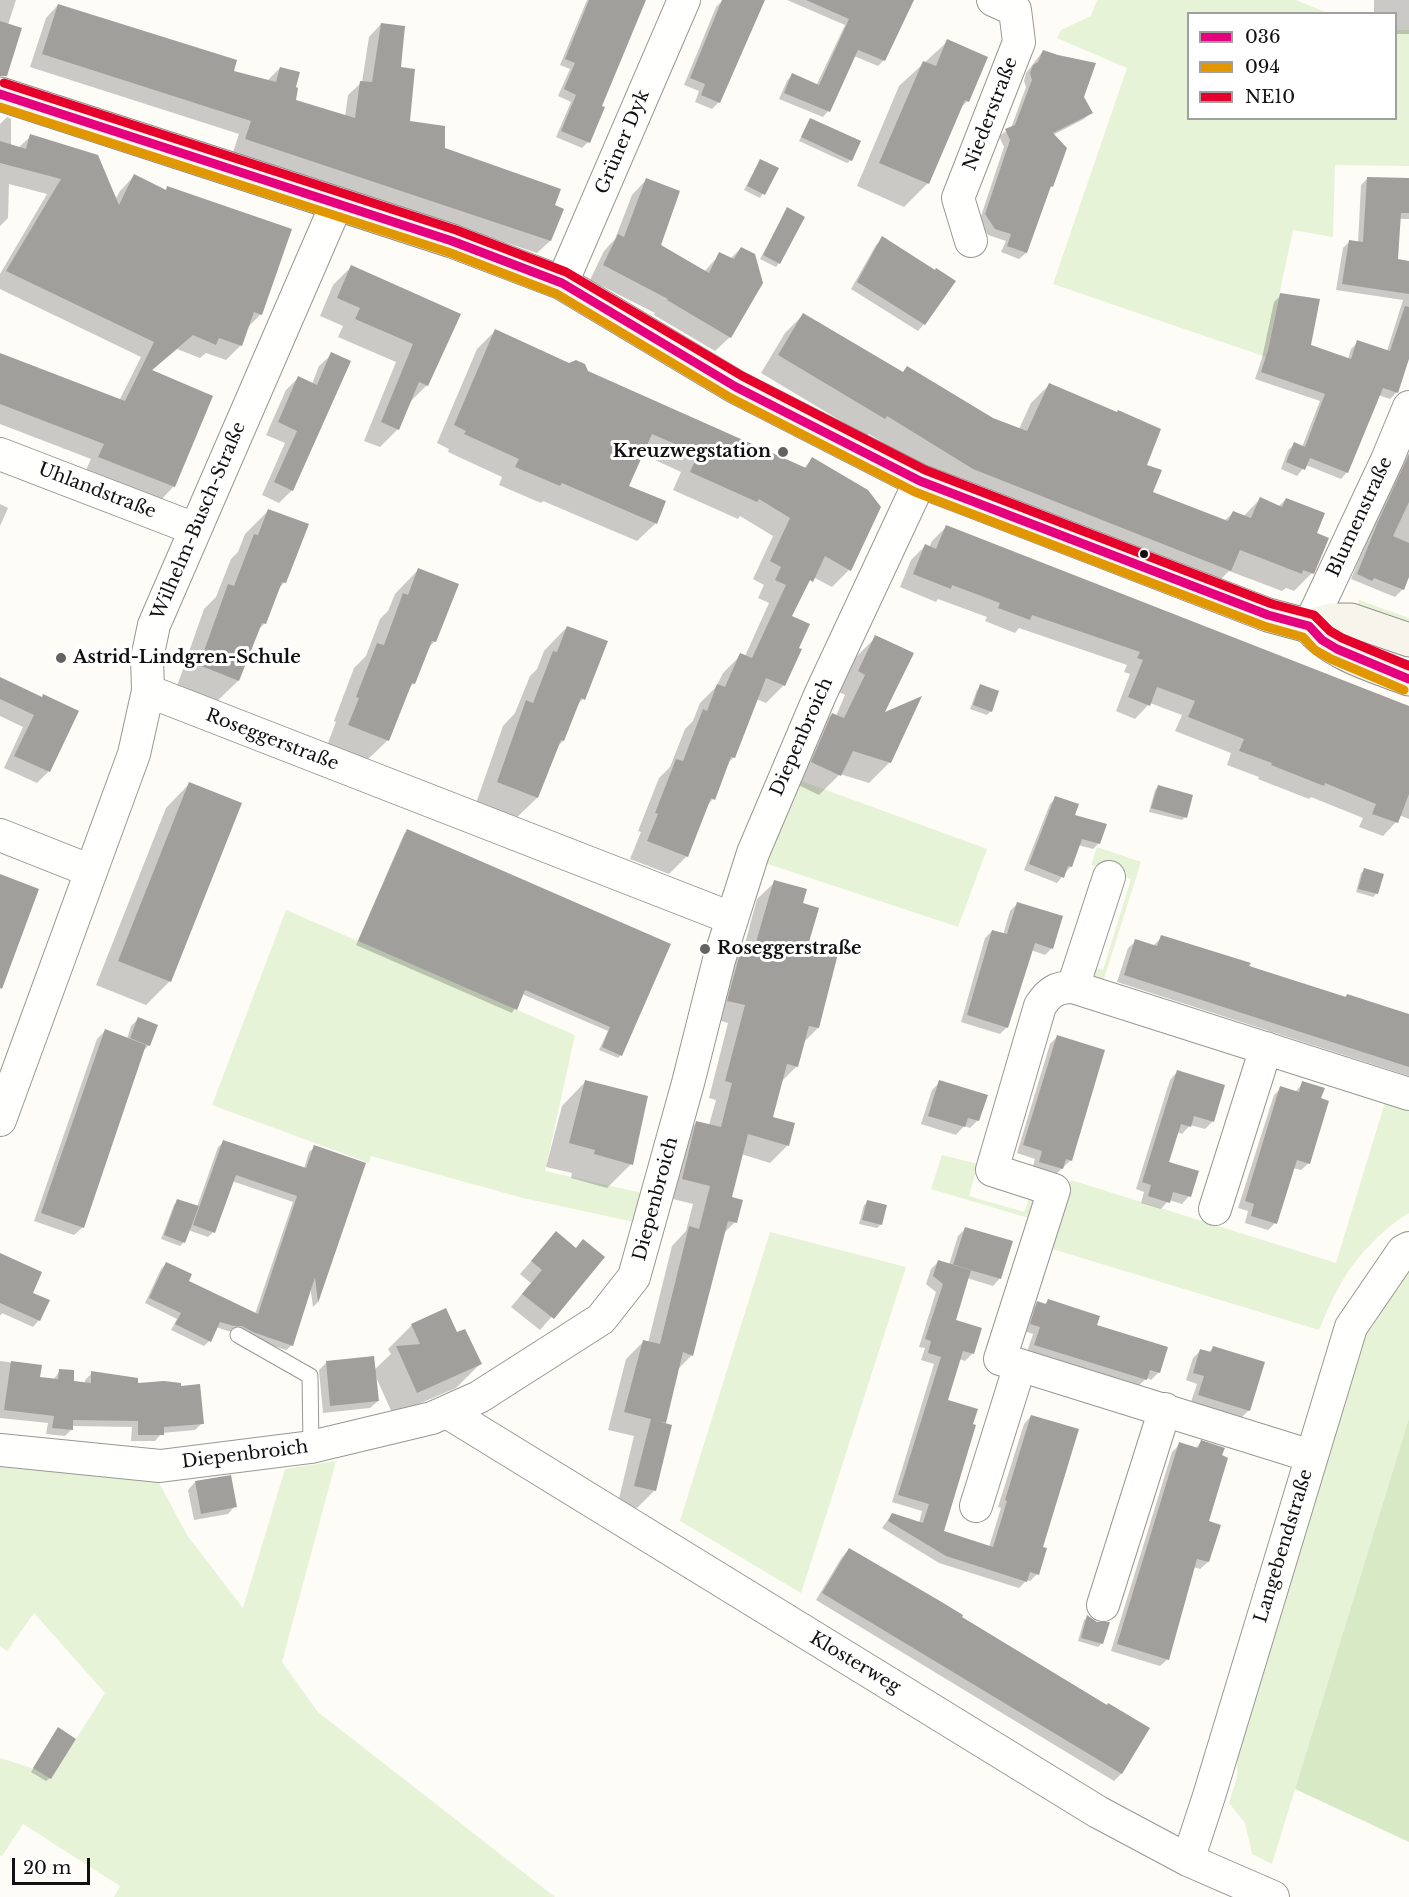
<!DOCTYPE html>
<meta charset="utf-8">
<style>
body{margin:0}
#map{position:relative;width:1409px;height:1897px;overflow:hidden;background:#fdfcf7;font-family:"Libre Baskerville",serif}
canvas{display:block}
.legend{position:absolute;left:1187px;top:12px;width:210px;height:108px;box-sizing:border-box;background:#fff;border:2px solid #a0a0a0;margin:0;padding:8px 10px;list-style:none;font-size:18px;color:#111}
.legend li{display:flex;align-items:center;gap:12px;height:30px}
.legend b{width:30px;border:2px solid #a0a0a0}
.scale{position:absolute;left:12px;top:1858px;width:78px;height:27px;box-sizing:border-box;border:3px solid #111;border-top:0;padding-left:8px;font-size:18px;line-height:21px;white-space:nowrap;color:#111;-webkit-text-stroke:4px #fff;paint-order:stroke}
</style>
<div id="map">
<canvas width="1409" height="1897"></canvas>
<ul class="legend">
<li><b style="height:8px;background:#e5007d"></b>036</li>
<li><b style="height:8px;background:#e09702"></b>094</li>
<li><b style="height:8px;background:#e4002b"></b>NE10</li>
</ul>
<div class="scale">20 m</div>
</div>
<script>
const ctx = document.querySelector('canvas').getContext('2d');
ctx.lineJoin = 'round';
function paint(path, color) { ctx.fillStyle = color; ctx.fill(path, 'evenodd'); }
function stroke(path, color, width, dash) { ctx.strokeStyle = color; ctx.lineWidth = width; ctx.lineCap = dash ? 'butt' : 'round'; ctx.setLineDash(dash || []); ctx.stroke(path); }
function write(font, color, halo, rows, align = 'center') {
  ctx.font = font + ' "Libre Baskerville",serif'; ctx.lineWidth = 6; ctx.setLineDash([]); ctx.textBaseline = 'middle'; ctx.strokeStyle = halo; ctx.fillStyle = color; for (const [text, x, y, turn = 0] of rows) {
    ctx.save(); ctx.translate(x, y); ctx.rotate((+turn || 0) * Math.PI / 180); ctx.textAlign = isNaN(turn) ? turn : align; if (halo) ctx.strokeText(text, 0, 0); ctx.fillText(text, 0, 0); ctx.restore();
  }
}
paint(new Path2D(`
 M1097 0H1296L1328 13 1188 14V118H1396V30H1409V166L1335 165 1333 237 1293 230 1266 357 1053 284 1127 68 1057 38 1061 30 1091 16Z
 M1359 600 1409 618V632L1357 613Z
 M799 780 987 849 958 927 765 863Z
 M1097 847 1141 862 1103 982C1096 980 1094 974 1093 967L1103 970 1131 879 1091 865Z
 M286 910 575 1035 545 1171 642 1193 634 1222 523 1198 371 1156 369 1163 212 1105Z
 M1386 1099 1405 1105 1409 1109V1213C1382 1229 1353 1260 1339 1287 1331 1301 1325 1315 1319 1330L1049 1248 1071 1180 1336 1263Z
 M942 1155 978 1164 969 1196 1024 1212 1031 1194 1037 1204 1032 1219 931 1189Z
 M770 1232 906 1267 801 1593 680 1521Z
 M1409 1267V1418L1272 1864 1252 1854 1245 1823 1229 1803 1237 1777V1741L1357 1351 1374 1310Z
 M336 1461 282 1662 318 1712 555 1897H114L120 1886 23 1824 2 1856 0 1855V1758L32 1768 51 1779 105 1693 34 1613 7 1651 0 1646V1462L156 1477 187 1535 243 1608 285 1469Z`), '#e7f3d7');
paint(new Path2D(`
 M1409 1418V1842L1295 1789Z`), '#d8eac5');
paint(new Path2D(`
 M0 0H16L8 25 0 73Z
 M587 0H644L600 106 588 142 582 148 556 137 571 102 558 96 570 69 560 65Z
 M723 0H754L719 102 712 109 695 102 699 91 684 85 716 7Z
 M787 0H907L884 60 878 66 854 56 828 111 823 117 779 99 787 81 792 75 816 86 845 25Z
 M1374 0H1409V34H1396V14H1374Z
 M58 5 232 72 267 81 280 68 294 101 345 117 348 95 362 82 369 37 381 24 399 68 409 123 443 149 553 206 550 241 537 253 233 152 239 134 30 67 46 18Z
 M948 41 968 101 960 108 928 183 904 207 857 186 899 86Z
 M1043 51 1091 113 1084 119 1053 135 1052 186 1048 190 1026 253 1019 259 1001 252 1006 241 988 235 979 222 1004 147 999 136 1011 128 1026 87 1024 81 1026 73Z
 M7 117 11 119V146L18 148 31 136 115 200 120 191 134 176 164 191 168 188 261 314 247 328 241 345 226 360 206 353 200 358 177 349 151 371 174 486 160 501 85 472 91 459 0 424V355L119 401 141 357 0 289V274L47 194 9 184 8 218 0 226V124Z
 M810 120 851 160 847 163 799 141Z
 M760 160 777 168 760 198 744 190Z
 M1367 179 1409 180V219H1399L1397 260 1409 262V355L1397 392 1390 399 1378 395 1347 472 1341 479 1306 465 1297 476 1281 469 1288 450 1295 444 1302 447 1320 401 1255 379 1262 358 1274 302 1281 295 1309 346 1348 359 1351 349 1358 342 1387 351 1403 300 1336 290 1343 248 1349 242 1358 243 1361 185Z
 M646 180 659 246 704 272 720 254 730 259 741 248 730 337 715 351 654 315 655 313 590 280 604 251 615 239 632 195Z
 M787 209 779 263 776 267 760 259Z
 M883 238 924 324 918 331 851 289 876 245Z
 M351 267 459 315 427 385 408 404 398 429 380 447 364 441 396 362 338 337 343 326 320 316 333 285Z
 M803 315 902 373 993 419 1019 429 1031 403 1049 385 1145 465 1151 492 1224 521 1233 513 1243 517 1260 499 1278 507 1286 499 1316 534 1312 573 1294 591 1286 588 1282 591 1229 571 1212 588 954 486 869 434 866 436 761 373 785 333Z
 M495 331 803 469 812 459 849 570 832 587 813 577 804 588 790 617 784 685 766 703 756 699 734 757 727 764 713 799 706 807 687 856 669 874 630 859 641 832 638 831 659 778 670 767 685 729 693 721 700 703 716 687 723 673 741 655 745 656 769 603 758 598 764 585 753 579 773 536 740 516 738 519 673 490 681 472 642 454 627 487 664 502 655 524 637 541 543 501 541 503 499 485 502 477 448 452 449 449 437 443 477 349Z
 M332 354 292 490 279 503 262 495 285 443 266 435 286 390 298 378 312 384 319 366Z
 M1409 453V573L1403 589 1395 597 1351 579 1370 533 1405 457Z
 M0 504 8 508 0 526Z
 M269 510 285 582 277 590 264 624 257 631 238 681 214 704 176 689 204 609 216 597 231 559 238 552 245 534Z
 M946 527 1409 708V819L1399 815 1396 822 1383 836 1359 827 1363 818 1311 797 1309 799 1258 779 1259 777 1227 765 1231 753 1175 731 1182 715 1150 703 1135 719 1116 711 1130 674 1124 672 1127 665 1019 628 1015 633 985 621 987 617 938 599 936 602 900 587 911 560 925 546 929 548 932 541Z
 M418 570 457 584 434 642 428 648 414 683 407 690 388 740 364 763 326 748 336 722 334 721 354 668 366 656 380 619 388 611 395 594Z
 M567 627 583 699 576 706 563 741 556 748 537 798 513 821 475 806 503 726 515 713 530 676 537 669 544 651Z
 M876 637 882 715 890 762 869 783 840 774 819 795 792 782 812 735 832 714 836 716 845 695 839 692 855 658Z
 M0 679 41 698 77 712 48 772 37 783 4 768 23 727 0 716Z
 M981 686 991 711 987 715 970 709 977 690Z
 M189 784 170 981 146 1005 96 985 166 808Z
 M1158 787 1185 817 1182 820 1149 812 1155 790Z
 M1056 798 1099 843 1093 849 1078 845 1071 866 1057 883 1024 870 1050 804Z
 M407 831 669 944 621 1055 618 1058 599 1050 608 1031 522 994 512 1013 356 945 404 834Z
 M1364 870 1377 893 1373 897 1356 892 1361 873Z
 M775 882 801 904 818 1028 803 1043 797 1066 780 1083 771 1118 788 1145 770 1163 741 1154 730 1198 735 1222 722 1235 692 1355 677 1370 662 1424 671 1426 654 1491 637 1508 618 1503 634 1436 608 1430 626 1359 643 1342 648 1343 672 1246 686 1231 693 1204 665 1197 679 1140 697 1122 709 1125 716 1100 709 1098 728 1023 711 1018 725 965 744 947 757 899Z
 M1017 904 1052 948 1045 955 1031 950 1007 1027 1000 1034 961 1022 985 938 992 931 1003 935 1010 911Z
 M1162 937 1344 998 1347 995 1409 1019V1076L1117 982 1128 948 1136 941 1153 946Z
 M138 1019 149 1045 142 1052 82 1228 74 1235 34 1221 97 1039 105 1031 127 1039 131 1026Z
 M1058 1036 1071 1160 1054 1176 1032 1169 1035 1159 1017 1153 1050 1044Z
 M1177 1072 1223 1086 1212 1122 1205 1129 1190 1125 1182 1134 1177 1132 1167 1163 1189 1196 1182 1204 1169 1200 1161 1209 1141 1203 1144 1192 1136 1189 1170 1080Z
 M585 1082 631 1164 607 1188 571 1178 572 1173 546 1167 562 1106Z
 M940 1082 978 1120 970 1128 964 1126 956 1135 921 1124 932 1090Z
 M1303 1083 1309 1163 1301 1170 1293 1168 1275 1223 1268 1230 1245 1223 1248 1211 1238 1208 1274 1095 1281 1088 1295 1092Z
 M224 1142 304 1169 309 1152 315 1147 364 1164 317 1303 313 1307 310 1285 292 1345 286 1350 247 1337 236 1331H228L216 1327 209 1341 204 1346 171 1330 177 1319 145 1303 161 1269 167 1263 187 1281 255 1314 293 1202 232 1181 213 1232 208 1237 188 1230 184 1242 180 1246 161 1239 174 1205 178 1201 197 1207 218 1147Z
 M868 1202 885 1206 880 1225 877 1228 859 1224 864 1205Z
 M966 1228 1000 1278 993 1286 967 1278 954 1321 980 1329 972 1354 965 1361 959 1359 946 1401 942 1532 989 1547 1001 1508 998 1507 1024 1424 1031 1416 1037 1574 1030 1581 1027 1580 1019 1588 939 1563 882 1528 892 1514 919 1523 922 1511 892 1502 934 1364 921 1360 925 1348 919 1347 936 1292 926 1284 931 1269 938 1262 949 1265 958 1236Z
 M556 1233 575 1250 603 1258 540 1330 511 1307 531 1283 520 1274Z
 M0 1255 31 1294 39 1320 33 1327 2 1313 0 1316Z
 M1048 1301 1159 1372 1151 1380 1147 1378 1138 1386 1027 1352 1033 1334 1024 1331 1030 1311 1038 1303 1044 1305Z
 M412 1325 457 1334 480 1364 456 1388 393 1415 376 1377 378 1401 370 1408 323 1413 319 1370 327 1362 374 1370 391 1354 388 1349Z
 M1213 1348 1249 1410 1241 1418 1191 1402 1197 1384 1186 1380 1193 1358 1201 1350 1208 1353Z
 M0 1361 40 1366 38 1378 53 1380 60 1371 72 1382 85 1384V1380L92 1373 136 1385 202 1423 195 1430 162 1433 155 1441H131L132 1427 72 1426 71 1430 65 1436 46 1434 48 1423 0 1418Z
 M1201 1442 1208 1562 1200 1569 1193 1567 1168 1659 1160 1666 1111 1651 1172 1452 1180 1444 1195 1449Z
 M195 1482 235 1506 228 1514 194 1520 188 1490Z
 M849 1550 1106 1707 1148 1728 1121 1774 1114 1781 816 1600 842 1557Z
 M1088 1617 1097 1623H1106L1101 1644 1098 1647 1078 1641 1084 1620Z
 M55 1733 50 1778 46 1781 31 1772Z`), '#0003');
paint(new Path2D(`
 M589 0H646L602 106 605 107 590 143 561 131 576 95 564 89 575 63 565 59Z
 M722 0H765L720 103 701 95 705 84 690 78Z
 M806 0H914L885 61 858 50 830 112 784 93 792 73 819 85 849 19Z
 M58 4 237 60 234 71 276 82 280 67 300 72 296 87 298 88 296 100 355 118 360 81 372 82 381 23 405 26 401 67 415 69 410 121 445 126V148L561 189 555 205 564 209 551 241 245 139 251 121 42 54Z
 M0 21 22 28 7 76H0Z
 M947 39 988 57 969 102 965 100 929 184 879 163 923 61 936 66Z
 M1043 50 1058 55 1096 63 1084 97 1093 113 1053 133 1067 148 1053 187 1051 186 1027 253 1007 246 1011 234 995 229 985 214 1010 140 1005 129 1015 125 1032 80 1030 73 1033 65 1038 62Z
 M810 118 861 141 852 161 801 137Z
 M30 134 98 155 119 205 134 174 166 190 167 186 292 229 262 315 254 312 242 346 219 338 216 345 193 335 152 370 213 396 175 487 98 457 104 444 0 404V353L125 401 154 342 6 271 61 179 0 163V141L26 149Z
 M760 159 779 168 765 195 747 186Z
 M1367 177 1409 178V213H1401L1398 259 1409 261V294L1342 284 1349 240 1363 242Z
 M646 178 680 191 661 245 709 273 719 252 734 259 741 247 755 254 763 283 731 338 667 300 668 299 603 265 618 234 624 237Z
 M787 207 805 217 780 264 763 255Z
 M882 236 935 270 936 268 956 281 925 325 857 282Z
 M351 265 461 314 428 386 419 382 399 430 381 422 413 344 355 319 360 308 337 298Z
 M1280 293 1320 299 1311 345 1351 359 1357 340 1390 351 1405 306 1409 307V359L1398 393 1383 388 1348 473 1310 458 1305 470 1286 462 1294 442 1305 447 1325 394 1261 372 1268 350Z
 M803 313 903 372 907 366 993 418 1027 431 1049 383 1117 412 1118 410 1161 429 1147 465 1162 470 1153 492 1228 521 1233 511 1251 518 1260 497 1282 507 1286 498 1325 513 1317 533 1329 538 1314 574 1303 570 1302 574 1240 550 1231 571 973 469 887 416 885 419 778 355Z
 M495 329 569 363 576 360 585 364 588 371 806 468 812 457 868 490 881 507 851 571 825 556 813 582 810 580 792 616 810 624 799 648 802 649 785 686 766 678 735 758 731 757 715 800 711 798 688 857 647 841 658 814 655 813 676 759 683 761 703 709 707 711 717 684 725 687 740 653 752 658 786 585 775 580 781 567 770 561 790 518 759 499 757 502 690 472 698 454 652 434 629 486 666 501 657 524 562 483 560 486 515 467 519 459 464 434 466 431 454 425Z
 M331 352 351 361 293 491 274 482 297 431 278 422 298 376 317 385Z
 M1409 454V502L1393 536 1409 543V577L1404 590 1374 578 1372 581 1357 574 1377 524Z
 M268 509 309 524 286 583 282 582 266 624 262 623 239 681 199 665 228 584 234 586 254 534 258 535Z
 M946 525 1409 706V794L1398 823 1372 814 1376 804 1325 783 1324 786 1271 765 1272 763 1239 751 1244 739 1188 717 1195 701 1157 687 1150 706 1128 697 1143 660 1137 658 1140 652 1032 615 1030 620 998 608 1000 603 952 585 951 589 913 574 925 544 936 549Z
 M418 568 459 584 436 642 432 641 415 684 412 683 389 741 348 725 359 698 356 697 377 643 384 645 403 593 408 595Z
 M567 626 608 641 585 700 581 698 564 741 561 740 538 798 497 782 526 700 533 703 553 651 557 652Z
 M875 635 914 653 885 712 922 696 891 763 853 751 841 776 811 762 832 713 844 718 865 675 858 671Z
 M0 677 42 697 43 694 79 711 50 772 14 756 34 715 0 699Z
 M980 684 999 691 992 712 973 705Z
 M189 782 242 803 171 982 118 961Z
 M1158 785 1193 795 1187 818 1151 808Z
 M1055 796 1079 804 1075 815 1107 824 1100 844 1082 839 1072 867 1068 866 1064 878 1029 864Z
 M407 829 671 944 622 1056 602 1047 610 1027 525 990 517 1010 358 941Z
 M1364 868 1384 874 1378 894 1358 889Z
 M0 874 39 889 2 989 0 988Z
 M774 880 807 889 803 903 819 908 809 942 839 950 819 1028 809 1026 798 1067 787 1064 773 1117 795 1123 789 1146 748 1134 732 1197 743 1200 737 1223 728 1221 693 1356 683 1352 666 1423 624 1412 643 1340 660 1344 689 1226 699 1229 710 1186 682 1179 696 1121 721 1127 732 1083 725 1081 745 1005 727 1001 742 946 754 949Z
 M1017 902 1063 916 1053 949 1035 943 1008 1028 967 1015 992 930 1007 934Z
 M1161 935 1251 963 1249 966 1346 997 1347 994 1409 1014V1067L1124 975 1135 939 1157 946Z
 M138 1017 158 1025 150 1046 130 1038Z
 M105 1029 146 1045 84 1228 41 1213Z
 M1057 1035 1105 1050 1072 1161 1066 1159 1063 1169 1039 1162 1042 1151 1023 1145Z
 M1177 1070 1225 1085 1214 1122 1194 1116 1191 1127 1181 1124 1169 1162 1199 1171 1191 1197 1173 1192 1170 1203 1148 1196 1151 1185 1142 1182Z
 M585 1080 648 1096 633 1165 594 1154 595 1150 569 1143Z
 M939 1080 988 1095 979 1121 968 1118 965 1127 928 1116Z
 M1302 1081 1325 1088 1321 1098 1329 1101 1310 1164 1297 1160 1277 1224 1251 1216 1254 1204 1245 1201 1280 1086 1299 1092Z
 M223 1140 306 1168 314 1145 366 1163 318 1303 315 1277 293 1346 253 1332 242 1326H234L220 1322 211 1342 175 1324 181 1313 149 1298 166 1262 192 1274 189 1281 258 1314 297 1196 236 1175 215 1233 193 1225Z
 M177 1199 199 1206 185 1243 164 1235Z
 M867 1200 887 1205 882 1225 862 1220Z
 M965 1227 1013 1241 1001 1279 953 1265Z
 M556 1231 576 1248 583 1239 605 1257 554 1319 522 1294 542 1270 531 1261Z
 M0 1253 42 1272 33 1293 50 1300 40 1321 0 1303Z
 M938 1260 971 1270 956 1320 982 1328 974 1354 963 1351 948 1400 978 1409 973 1424 976 1425 944 1531 993 1547 1007 1501 1005 1500 1031 1415 1079 1429 1043 1547 1047 1548 1039 1575 1030 1572 1027 1582 946 1556 888 1521 892 1513 923 1523 929 1504 898 1495 941 1357 928 1353 931 1341 925 1339 943 1284 933 1276Z
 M1048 1299 1100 1316 1097 1325 1168 1347 1160 1373 1150 1370 1147 1380 1034 1345 1040 1327 1030 1324 1037 1301 1046 1304Z
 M446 1308 457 1332 465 1329 482 1364 417 1393 396 1346 420 1344 411 1324Z
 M1213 1346 1265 1362 1250 1411 1198 1395 1204 1376 1193 1373 1200 1349 1211 1352Z
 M374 1356 379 1401 330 1406 326 1361Z
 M11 1361 42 1365 40 1377 58 1379 59 1369 74 1370V1381L91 1383V1371L138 1378V1383L164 1381 181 1383V1386L200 1384 204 1424 164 1427V1435H138V1421L73 1420V1430L52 1428 54 1416 4 1410Z
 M651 1419 672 1425 656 1491 634 1486Z
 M1201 1440 1225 1448 1222 1455 1228 1458 1209 1521 1221 1525 1209 1562 1197 1559 1169 1660 1117 1644 1179 1442 1198 1448Z
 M231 1475 237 1507 201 1514 195 1481Z
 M849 1548 940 1601 963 1615 962 1617 1107 1705 1108 1703 1150 1728 1122 1774 822 1593Z
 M1087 1615 1097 1622H1110L1103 1644 1081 1638Z
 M58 1727 76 1739 51 1779 33 1768Z`), '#a19f9c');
const lane = new Path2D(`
 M238 1335 310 1376 311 1447`);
const street = new Path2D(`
 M971 241 958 198 1019 42 1015 10 993 0
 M562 283 684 0
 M0 454 195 529
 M1309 626 1387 460 1409 407
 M148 691 731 918
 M0 835 91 871
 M1109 877 1073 987 1409 1094
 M1073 987C1057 987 1049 992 1040 1006L992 1170 1054 1190 1000 1359 1311 1456
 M0 1120 134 754 148 691 147 658 154 625 337 203
 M1215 1209 1266 1048
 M447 1412 1098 1812 1188 1860 1273 1897
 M0 1450 160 1466 311 1447 432 1418 479 1397 601 1319 634 1277 688 1083 719 960 753 853 820 695 920 481
 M976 1506 1020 1365
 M1103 1605 1165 1409
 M1188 1860 1209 1796 1351 1327 1403 1251 1409 1248`);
const secondary = new Path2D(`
 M0 94 452 241 562 283 736 387 920 481 965 498 1268 615 1309 626 1330 620H1351L1409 640
 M1309 626C1331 654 1377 667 1409 679`);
stroke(lane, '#979795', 17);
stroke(street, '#979795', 34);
stroke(secondary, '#8e8d8b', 35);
stroke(lane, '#fffffe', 15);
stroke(street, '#fffffe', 32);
stroke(secondary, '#f6f4eb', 33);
stroke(new Path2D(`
 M0 94 452 241 562 283 736 387 920 481 1268 615 1309 626 1322 640 1337 649 1409 679`), '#e5007d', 9);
stroke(new Path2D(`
 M0 107 448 252 557 294 731 398 915 492 1264 626 1303 637 1315 650 1331 659 1404 690`), '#e09702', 9);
stroke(new Path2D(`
 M4 83 456 230 566 272 742 376 925 470 1272 604 1314 615 1330 631 1342 638 1409 666`), '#e4002b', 9);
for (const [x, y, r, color] of [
 [783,452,6,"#646362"],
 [1144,554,5,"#111"],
 [61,658,6,"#646362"],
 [705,949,6,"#646362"]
]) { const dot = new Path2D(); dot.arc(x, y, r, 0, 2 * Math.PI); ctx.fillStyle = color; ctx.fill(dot); stroke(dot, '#fff', 2); }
write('18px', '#111', '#fff', [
 ["Niederstraße",991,114,-69],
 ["Grüner Dyk",623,142,-67],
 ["Uhlandstraße",97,491,21],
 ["Blumenstraße",1360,517,-65],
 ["Wilhelm-Busch-Straße",199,521,-67],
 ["Diepenbroich",802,737,-66],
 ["Roseggerstraße",272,740,21],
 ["Diepenbroich",656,1199,-75],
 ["Diepenbroich",245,1455,-7],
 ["Langebendstraße",1284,1546,-73],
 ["Klosterweg",855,1663,31]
]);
write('bold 18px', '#111', '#fff', [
 ["Kreuzwegstation",771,452,"right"],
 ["Astrid-Lindgren-Schule",73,658],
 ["Roseggerstraße",717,949]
], 'left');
</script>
